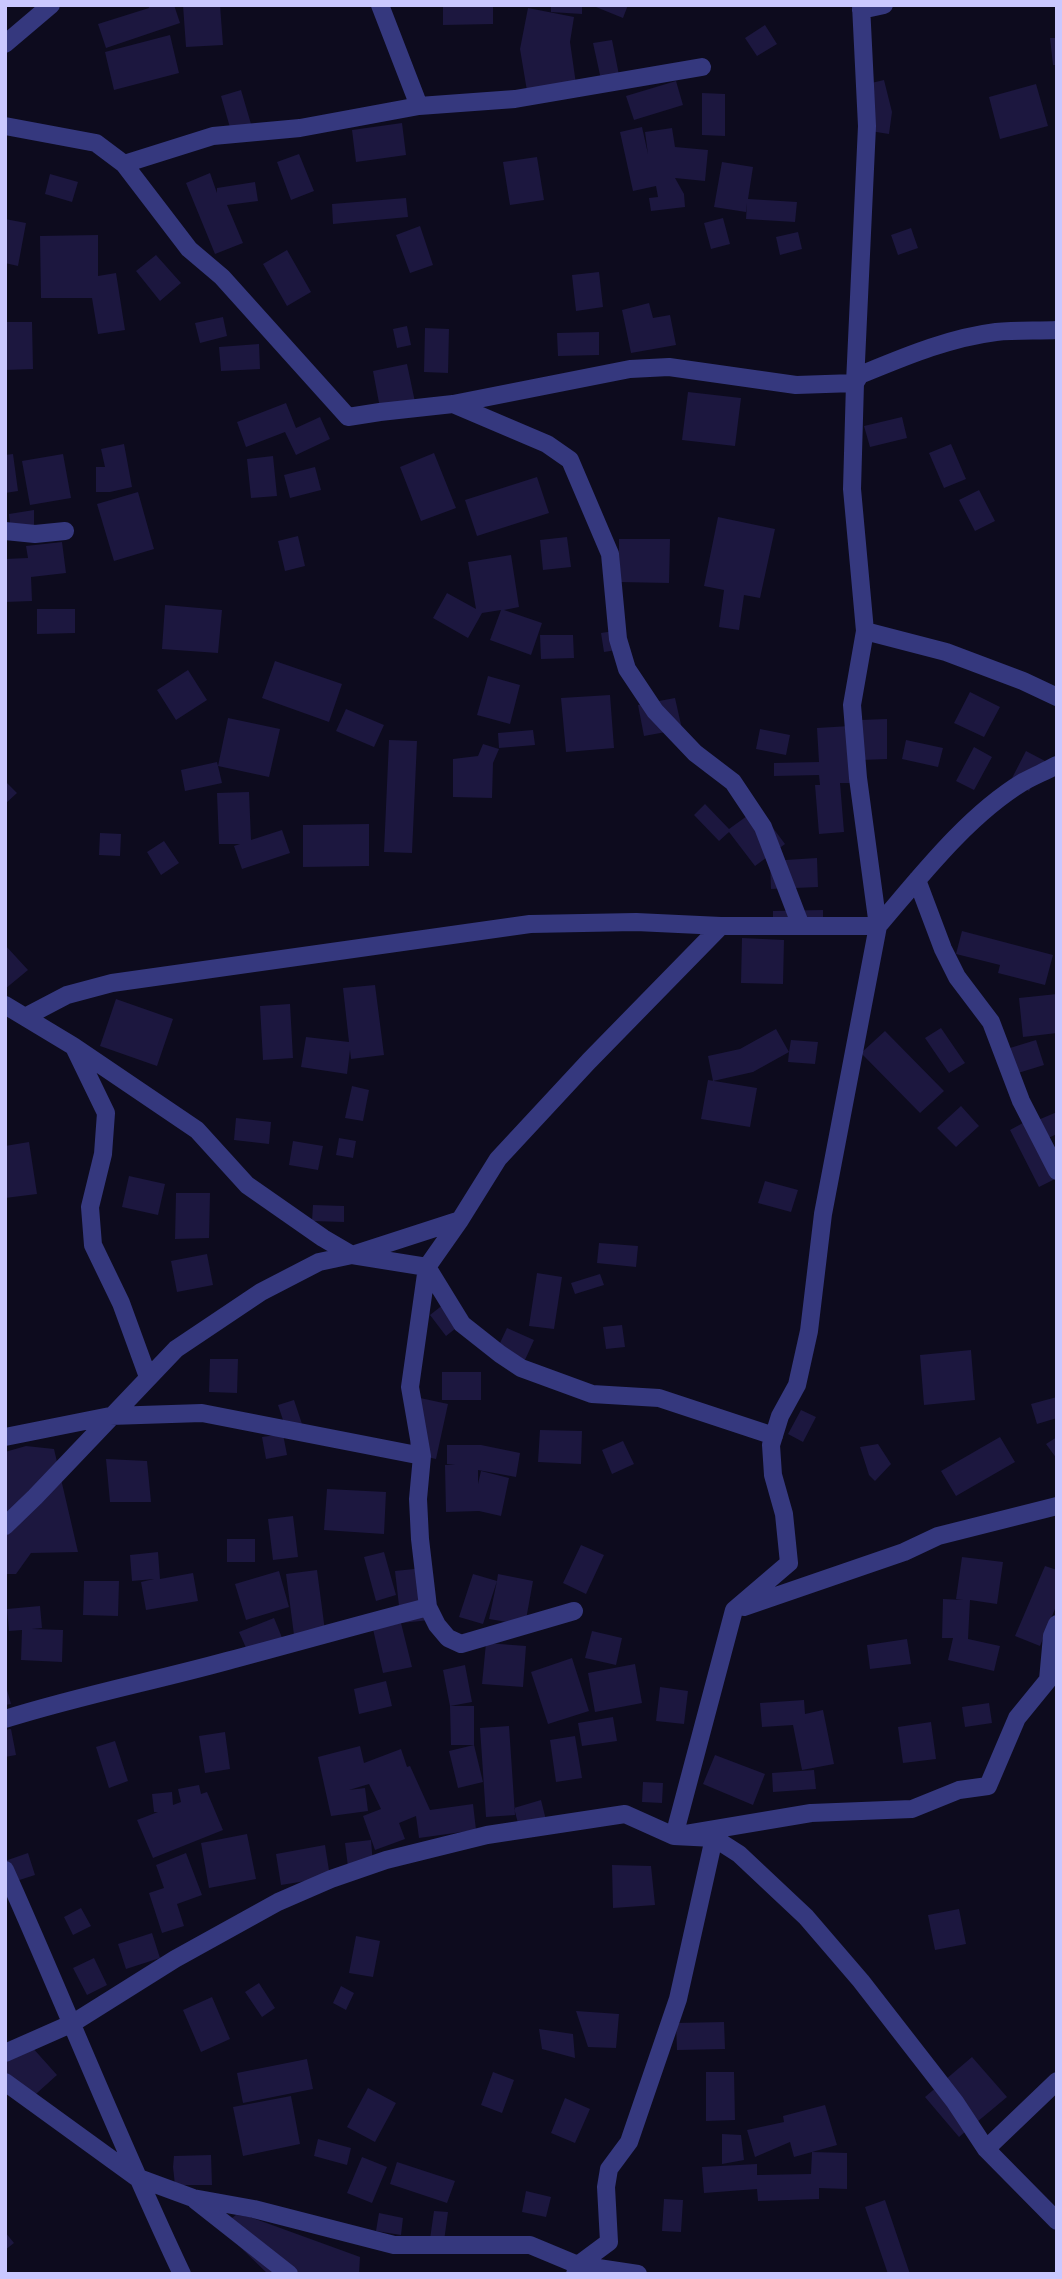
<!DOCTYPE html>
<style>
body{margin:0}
#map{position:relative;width:1062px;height:2279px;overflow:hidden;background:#0d0b1e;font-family:Figtree,sans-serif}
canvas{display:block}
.frame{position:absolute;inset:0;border:7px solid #cac8ff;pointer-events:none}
</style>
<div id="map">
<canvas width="1062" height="2279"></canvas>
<div class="frame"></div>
</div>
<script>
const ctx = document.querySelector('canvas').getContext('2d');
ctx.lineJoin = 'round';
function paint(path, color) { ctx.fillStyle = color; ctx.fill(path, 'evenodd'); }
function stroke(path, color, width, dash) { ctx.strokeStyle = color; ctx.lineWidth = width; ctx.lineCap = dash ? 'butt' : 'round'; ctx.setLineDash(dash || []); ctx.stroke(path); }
paint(new Path2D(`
 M148 5H174L180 23 106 48 98 24 149 8Z
 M183 5H220L223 45 186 47Z
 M443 5H493V24L443 25Z
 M551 5H582V14L551 12Z
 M591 5H628L623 18Z
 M528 8 574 17 570 42 576 84 527 91 520 49Z
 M765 25 777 44 757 56 745 38Z
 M170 35 179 73 114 90 105 52Z
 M1050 38H1057V65H1053Z
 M612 40 620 80 602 84 593 43Z
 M884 80 892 112 889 134 870 131 867 84Z
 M676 81 683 105 634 120 626 96Z
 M1036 84 1048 126 1000 139 989 97Z
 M241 90 251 124 231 131 221 96Z
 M702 93 725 94V136L702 135Z
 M402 123 406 155 356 162 352 130Z
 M642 127 648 154 645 132 672 128 675 147 708 150 705 181 675 178 684 194 685 207 651 211 649 198 658 197 656 186 633 191 620 132Z
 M299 154 314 191 291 200 277 162Z
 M537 157 544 200 510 205 503 162Z
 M722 162 753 167 748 199 797 202 795 222 746 219 747 203 746 212 714 207Z
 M210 173 217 193V188L255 182 258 201 227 205 243 243 215 254 186 183Z
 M50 174 78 182 72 202 45 194Z
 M406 198 408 217 333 224 332 204Z
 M723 218 730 244 711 249 704 223Z
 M5 219 26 223 18 266 5 263Z
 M420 226 433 265 410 273 396 235Z
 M911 228 918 248 898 255 891 235Z
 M798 232 802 249 780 255 776 237Z
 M98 235V276L116 273 125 330 98 334 92 298H41L40 236Z
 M287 250 311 292 287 306 263 264Z
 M156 255 181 283 160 301 136 271Z
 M599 272 603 307 576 311 572 275Z
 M649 303 653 318 670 315 676 345 631 353 622 310Z
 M223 317 227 336 200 343 195 323Z
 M5 322H32L33 369 5 370Z
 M407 326 411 345 397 348 393 329Z
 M425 328 449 329 448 373 424 372Z
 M599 332V355L558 356 557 333Z
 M259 344 260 369 221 371 219 347Z
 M407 364 415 402 380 408 373 371Z
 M688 392 741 398 735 446 682 440Z
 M286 403 296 428 320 417 330 439 296 455 285 432 246 447 237 422Z
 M902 417 907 438 870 447 864 426Z
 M124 444 132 487 110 492H96V467H105L101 449Z
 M951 444 966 479 944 488 929 453Z
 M434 453 456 508 421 521 400 467Z
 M13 454 18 491 5 493V455Z
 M63 454 71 498 30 505 22 461Z
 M273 456 277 496 251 498 247 459Z
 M315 467 321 490 290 498 284 475Z
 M537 477 549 513 477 536 465 500Z
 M979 490 995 521 975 531 959 500Z
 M138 492 154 549 114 561 97 504Z
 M34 510V530L11 532 9 514Z
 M718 517 775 529 760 598 744 595 739 630 719 627 724 590 704 586Z
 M298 536 305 566 285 571 278 541Z
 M567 537 571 567 543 570 540 540Z
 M619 539H670L669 583 619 582Z
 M62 542 66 573 31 577 32 601 5 602V559L28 558 26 546Z
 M511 555 519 607 504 610 542 623 531 655 490 640 501 610 482 613 468 638 433 618 447 593 476 609 468 562Z
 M165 605 222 610 218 653 162 649Z
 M37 609H75V633L37 634Z
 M620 630 623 649 604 652 601 633Z
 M540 635H573L574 658 541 659Z
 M275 661 342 684 329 722 262 698Z
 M188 670 207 700 176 720 157 690Z
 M488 676 520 685 510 724 477 715Z
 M970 692 1000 707 984 737 954 723Z
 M610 695 614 748 566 752 561 698Z
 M675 698 682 729 644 736 638 705Z
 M346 709 384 725 374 747 336 731Z
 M228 718 280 729 269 777 218 766 222 783 185 791 181 770 217 762 218 766Z
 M887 719V759L861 760 860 720Z
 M850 726 853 783H840L844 832 819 834 815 785H820L819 775 774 776V763L819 762 817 728Z
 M760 729 790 735 786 755 756 749Z
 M533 730 535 745 499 748 498 733Z
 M389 740 417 741 412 853 384 852Z
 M906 740 943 748 938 767 902 759Z
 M483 744 499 749 493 763 492 798 453 797V759L478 756Z
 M974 747 992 757 974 790 956 781Z
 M1026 751 1045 761 1029 791 1010 782Z
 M5 781 17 793 5 804Z
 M249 792 251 840 282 830 290 853 242 869 234 846 240 844H219L217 793Z
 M705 804 729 829 758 808 785 844 755 866 729 832 719 841 694 815Z
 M369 824V866L303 867V825Z
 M100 833 121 834 120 856 99 855Z
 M164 841 179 863 161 875 147 852Z
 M817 858 818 887 771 889 770 861Z
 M823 910V928L773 929V911Z
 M962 931 1053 955 1045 985 998 973 1000 965 956 954Z
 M742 938 784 940 783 984 741 983Z
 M5 945 28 970 5 989Z
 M375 985 384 1055 351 1059 350 1050 347 1074 301 1067 306 1037 349 1042 343 988Z
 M1057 994V1033L1023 1037 1019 998Z
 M116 999 173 1019 157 1066 100 1046Z
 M290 1004 293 1058 263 1060 260 1006Z
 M941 1028 965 1063 949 1073 925 1038Z
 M776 1029 789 1052 791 1040 818 1042 815 1064 788 1062 789 1052 753 1072 713 1081 708 1056 740 1049Z
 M885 1031 944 1091 920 1113 861 1053Z
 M1036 1040 1044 1065 1005 1077 997 1052Z
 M708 1080 757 1088 750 1127 701 1119Z
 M352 1086 369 1090 363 1121 345 1118Z
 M961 1106 979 1126 956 1147 937 1128Z
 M1057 1112V1134L1046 1139 1057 1178 1039 1187 1010 1130 1034 1117 1038 1120Z
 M236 1118 271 1122 269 1144 234 1140Z
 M339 1138 356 1141 353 1158 336 1155Z
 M293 1141 323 1146 318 1170 289 1165Z
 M29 1142 37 1194 5 1198V1146Z
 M129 1176 165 1184 158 1215 122 1207Z
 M765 1181 798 1190 791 1212 758 1203Z
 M176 1193H210L209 1238 175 1239Z
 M313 1205 344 1206V1222L312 1221Z
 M599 1243 638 1246 636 1267 597 1263Z
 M207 1254 213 1285 177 1292 171 1261Z
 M537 1273 562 1277 554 1329 529 1326Z
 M600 1274 604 1285 575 1294 571 1283Z
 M444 1304 460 1325 446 1336 430 1315Z
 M622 1325 625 1347 606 1349 603 1327Z
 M507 1328 534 1340 520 1371 493 1358Z
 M971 1350 975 1400 924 1405 920 1355Z
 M210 1359H238L237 1393 209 1392Z
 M442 1372H481V1400H442Z
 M1057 1397V1418L1037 1424 1031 1404Z
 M420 1398 448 1404 436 1459 408 1453Z
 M294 1400 302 1424 286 1429 278 1405Z
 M801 1410 816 1417 803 1442 788 1434Z
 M540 1430 582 1431 581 1464 538 1462Z
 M283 1434 287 1455 266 1459 262 1437Z
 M1000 1437 1015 1462 956 1496 941 1471Z
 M1057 1437V1459L1046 1444Z
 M623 1441 634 1464 612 1474 602 1450Z
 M878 1444 891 1464 875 1481 869 1475 860 1447Z
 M447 1445H481L520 1453 516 1477 478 1470V1484L481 1471 509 1478 501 1516 479 1511 446 1512 445 1465H455L447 1464Z
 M26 1446 54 1449 78 1552 31 1553 16 1574H5V1452Z
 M106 1459 147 1461 151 1502H110Z
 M327 1489 386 1492 384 1534 324 1530Z
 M293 1516 298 1557 273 1560 268 1519Z
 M227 1539H255V1562H227Z
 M581 1545 604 1555 586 1594 563 1583Z
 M158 1552 160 1579 193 1573 198 1601 146 1610 141 1582 154 1579 132 1581 130 1555Z
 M384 1552 396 1595 376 1601 364 1557Z
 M962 1557 1003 1562 997 1604 970 1600 968 1639 1000 1646 994 1671 948 1660 953 1638H942L943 1599 963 1600 956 1599Z
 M1045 1566 1057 1570V1604L1040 1646 1015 1636Z
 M424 1568 430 1620 401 1623 395 1571Z
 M317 1570 325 1631 294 1635 286 1574Z
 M279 1571 289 1607 246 1620 235 1584Z
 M473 1574 497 1581 498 1574 533 1581 525 1625 489 1619 497 1581 483 1624 459 1617Z
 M84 1581H119L118 1616 83 1615Z
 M40 1606 42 1628 32 1629 63 1630 62 1662 21 1660 22 1630 9 1631 7 1609Z
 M274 1618 285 1645 251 1659 239 1632Z
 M401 1623 412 1667 383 1673 373 1629Z
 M592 1631 622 1638 616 1665 585 1658Z
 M907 1639 911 1664 870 1669 867 1645Z
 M486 1643 526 1646 523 1687 482 1684Z
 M572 1658 589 1711 548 1724 531 1672Z
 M635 1664 642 1703 595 1712 588 1673Z
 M465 1665 472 1702 450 1706 443 1670Z
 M386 1681 392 1706 359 1714 354 1689Z
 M5 1683 11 1704 5 1705Z
 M660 1687 688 1691 684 1724 656 1721Z
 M804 1700 805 1714 823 1710 834 1764 802 1770 793 1725 762 1727 760 1703Z
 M989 1703 992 1723 965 1727 962 1707Z
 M450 1706H474V1745H451Z
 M613 1717 617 1741 582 1746 578 1723Z
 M931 1722 936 1759 903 1763 898 1727Z
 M509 1726 515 1815 486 1817 480 1728Z
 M11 1729 16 1755 5 1757V1730Z
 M225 1732 230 1769 205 1773 199 1736Z
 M575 1736 582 1778 556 1782 550 1740Z
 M115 1741 128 1781 109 1788 96 1747Z
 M474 1745 483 1782 458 1788 449 1751Z
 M360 1746 364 1763 401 1749 407 1767 410 1766 430 1810 473 1804 476 1830 419 1838 416 1816 399 1823 405 1839 375 1850 363 1816 381 1809 369 1784 349 1790 365 1788 368 1811 331 1816 318 1757Z
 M715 1755 765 1774 753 1805 703 1784Z
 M814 1770 816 1789 773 1792 772 1773Z
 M643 1782 663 1783 662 1803 642 1802Z
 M199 1785 201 1794 207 1792 223 1830 153 1858 137 1820 158 1812H154L152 1794 172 1792 173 1805 181 1802 178 1789Z
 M541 1800 546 1820 519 1827 514 1808Z
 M247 1834 256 1879 209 1888 201 1843Z
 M371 1840 373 1864 348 1867 345 1843Z
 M325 1845 330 1877 281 1885 276 1854Z
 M28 1853 35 1875 7 1884 5 1861Z
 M186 1853 202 1895 177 1904 184 1926 162 1933 149 1893 164 1888 156 1865Z
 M612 1865 651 1866 655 1905 613 1908Z
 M81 1908 91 1926 73 1935 64 1917Z
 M959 1909 966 1944 935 1950 928 1915Z
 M152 1933 160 1958 126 1969 118 1944Z
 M356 1936 380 1941 373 1977 349 1973Z
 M94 1958 107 1985 87 1995 73 1968Z
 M259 1983 275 2008 262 2017 245 1992Z
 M341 1986 354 1993 346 2010 333 2003Z
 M212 1997 230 2039 201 2052 183 2010Z
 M576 2011 619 2014 616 2048 588 2047Z
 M724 2022 725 2049 677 2050 676 2023Z
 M539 2029 573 2034 575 2058 542 2049Z
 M22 2036 57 2075 27 2102 5 2077V2051Z
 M972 2057 1007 2097 959 2137 925 2097Z
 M307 2059 313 2089 243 2103 237 2073Z
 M493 2072 514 2080 502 2113 481 2105Z
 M706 2072H734L735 2120 706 2121Z
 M368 2088 396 2103 375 2142 347 2127Z
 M291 2096 300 2144 243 2156 233 2107Z
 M565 2098 590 2109 575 2143 551 2133Z
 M825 2105 837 2145 812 2152 847 2153V2189L819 2188V2199L758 2201 757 2189 704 2193 702 2167 757 2164V2175L811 2174 812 2152 794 2157 790 2142 755 2157 747 2130 784 2122 783 2116Z
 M722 2134 741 2135 744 2160 722 2164Z
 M318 2139 351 2148 347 2165 314 2156Z
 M211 2155 212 2185H175L173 2167 174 2156Z
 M362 2157 387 2167 372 2203 347 2193Z
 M397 2162 455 2181 447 2203 390 2184Z
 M526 2191 551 2197 546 2217 522 2212Z
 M664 2199 683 2200 681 2232 662 2231Z
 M885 2200 910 2274H888L865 2207Z
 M434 2211 448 2212 444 2241 430 2239Z
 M379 2213 403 2218 401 2235 376 2231Z
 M236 2215 250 2217 360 2257 359 2274H268L238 2245 229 2220Z
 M5 2232 14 2243 5 2250Z`), '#1c173f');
stroke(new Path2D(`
 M380 5 419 106
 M861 10 884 5
 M5 44 51 5
 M5 126 96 143 124 164 189 249 222 277 348 417 380 412 453 404 630 369 669 367 796 385 855 383 860 375C904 357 948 338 996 332 1016 330 1037 331 1057 330
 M124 164 213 136 300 128 419 106 515 99 702 67
 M453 404 547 444 570 460 610 554 618 639 627 669 655 711 695 753 733 782 763 827 801 926
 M5 531 35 534 65 531
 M865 631 946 652 1023 681 1057 697
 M917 880 943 949 957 977 991 1022 1021 1101 1057 1171
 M878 926C920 877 967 816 1023 782 1034 776 1046 771 1057 765
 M5 1005 73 1046 197 1130 247 1185 323 1238 352 1255 427 1267 462 1324 500 1354 521 1368 592 1394 659 1398 774 1436
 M25 1017 67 995 112 983 530 924 636 922 721 926H878
 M75 1049 106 1113 103 1154 90 1207 93 1245 121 1303 148 1377
 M5 1437 110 1416 202 1413 422 1456
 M5 1526 35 1497 176 1349 261 1292 319 1262 352 1255 460 1220
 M744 1607 904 1552 938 1536 1057 1506
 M574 1611 461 1644 448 1638 437 1625 428 1607 420 1539 418 1499 422 1456 410 1387 427 1267 460 1220 498 1159 589 1061 721 926
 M5 1719C78 1696 154 1681 227 1661 295 1643 361 1624 428 1607
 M714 1838 739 1854 806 1917 861 1981 955 2102 986 2149 1057 2221
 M5 1870C65 2004 119 2141 182 2274
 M5 2053 73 2023 175 1959 278 1902 331 1879 386 1860 487 1835 625 1814 674 1836 811 1813 912 1809 959 1790 988 1786 1017 1718 1048 1680 1052 1636 1057 1624
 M5 2082 136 2177 193 2198 254 2209 394 2245H530L578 2265 638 2274
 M986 2149 1057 2081
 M195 2200 289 2274
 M575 2274 578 2265 609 2242 606 2187 609 2169 629 2142 678 1999 714 1838 674 1836 734 1610 789 1563 784 1514 773 1475 771 1445 780 1416 797 1385 809 1331 823 1214 878 926 858 778 852 705 865 631 852 489 855 383 867 126 861 5`), '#35387e', 18);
</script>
